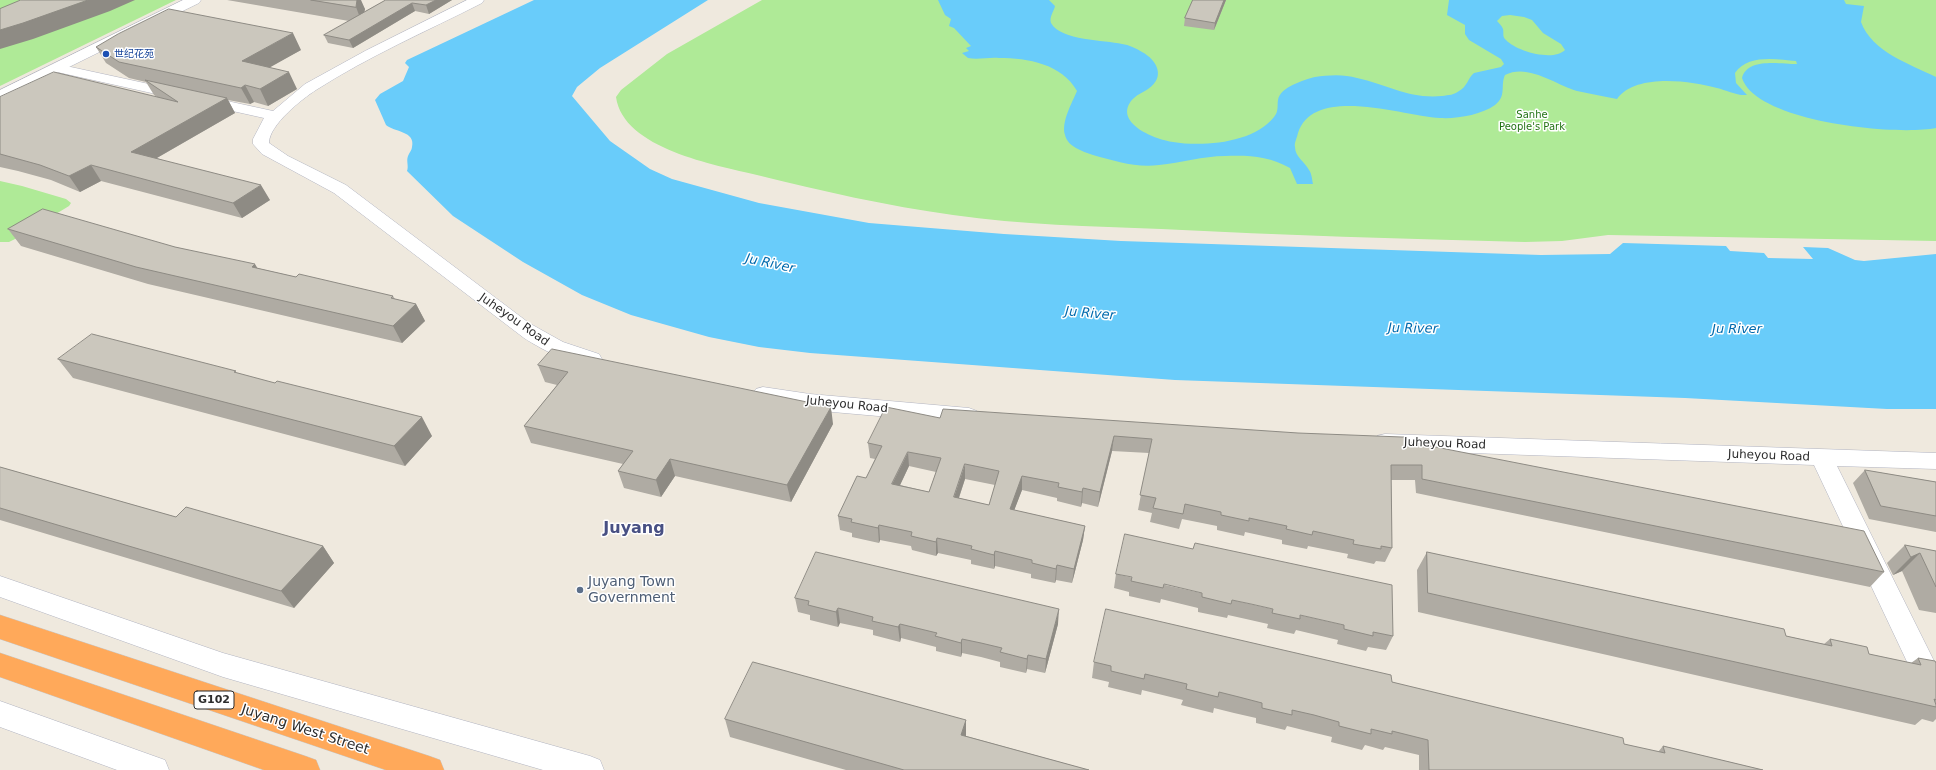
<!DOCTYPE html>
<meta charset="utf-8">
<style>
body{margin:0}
canvas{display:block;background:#efe9de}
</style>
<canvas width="1936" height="770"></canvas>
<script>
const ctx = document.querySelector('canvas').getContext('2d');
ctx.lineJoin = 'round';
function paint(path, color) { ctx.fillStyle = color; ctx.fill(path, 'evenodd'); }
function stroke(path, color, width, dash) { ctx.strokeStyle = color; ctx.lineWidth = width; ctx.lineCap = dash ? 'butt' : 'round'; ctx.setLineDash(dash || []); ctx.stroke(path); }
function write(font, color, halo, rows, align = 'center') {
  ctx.font = font + ' "DejaVu Sans","Noto Sans SC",sans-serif'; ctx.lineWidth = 3; ctx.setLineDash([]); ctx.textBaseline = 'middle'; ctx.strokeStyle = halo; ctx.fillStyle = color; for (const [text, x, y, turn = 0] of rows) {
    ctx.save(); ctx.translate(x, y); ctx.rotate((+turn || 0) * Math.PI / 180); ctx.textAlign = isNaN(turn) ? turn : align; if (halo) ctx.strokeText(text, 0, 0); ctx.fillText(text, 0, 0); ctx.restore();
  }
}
paint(new Path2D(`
 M0 0H176L0 86Z
 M762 0H1936V241L1608 235 1562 241 1525 242C1404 239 1282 235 1161 229 1091 226 1021 225 953 215 887 206 822 191 757 175 716 165 623 149 616 97L621 90 667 54Z
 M0 181 22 186 66 199 71 203 69 206 15 239 9 242H0Z`), '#afea97');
paint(new Path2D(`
 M534 0H708L600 68 577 87 572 96 610 141 650 169 672 179 759 203 869 223 1004 234 1121 241 1541 255 1610 254 1623 243 1726 246 1730 251 1764 253 1768 258 1813 259 1803 247 1828 248 1855 260 1864 261 1936 254V409H1887L1685 398 1175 380 810 353 759 347 709 337 631 315 582 295 523 262 453 216 407 171C409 166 406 161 408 156 409 153 412 150 412 147 416 131 394 132 386 125L375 100 380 94 403 81 409 67 405 63 407 60Z
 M938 0H1049L1055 6C1054 11 1049 17 1051 23 1061 41 1105 40 1122 44 1129 45 1136 48 1142 52 1157 60 1166 77 1148 89 1142 93 1136 95 1131 101 1114 124 1157 140 1173 142 1203 147 1254 143 1274 117 1279 111 1277 106 1278 100 1280 87 1304 80 1315 77 1328 75 1344 74 1357 78 1388 85 1409 99 1442 96 1449 95 1454 95 1459 91 1467 87 1468 78 1474 73L1501 67 1504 64 1501 59 1469 40 1465 34V25L1447 15 1449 0H1844L1846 4 1864 6 1861 22C1872 52 1910 64 1936 77V128C1896 136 1756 122 1742 78 1747 57 1781 64 1797 64L1796 61C1777 59 1747 54 1735 73L1736 83 1747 95C1737 96 1726 90 1717 88 1690 81 1636 73 1617 99 1603 96 1590 94 1577 91 1556 85 1528 63 1505 75 1500 86 1507 96 1495 105 1481 115 1457 119 1440 118 1403 116 1314 84 1298 133 1297 138 1294 143 1295 147 1295 157 1305 162 1309 170 1312 174 1312 180 1313 184H1297L1290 168C1269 156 1248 155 1225 156 1203 156 1181 163 1159 165 1136 168 1115 161 1093 155 1082 151 1068 147 1065 135 1061 122 1072 103 1077 91 1062 64 1028 58 999 58 989 57 978 60 968 58L962 53 969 51 966 48 971 46 954 28 949 26 951 19 945 15ZM1510 15 1524 17 1532 20 1543 33 1561 44 1565 50C1553 62 1516 51 1506 40 1502 37 1504 33 1503 29 1502 26 1499 23 1497 21L1502 16Z`), '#69ccfa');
const street = new Path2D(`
 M467 0H484L482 3C427 31 369 56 316 90 302 99 269 125 269 143L288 156 346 185 529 323 563 342 599 354 602 359 599 364C579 370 541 349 524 338L334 193 262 154 253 144V139L264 118 57 72 52 71 50 68 52 65 57 64 273 111 305 84 365 51Z
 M763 387 810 394 969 408 977 411 980 416 977 421 969 424 810 410 756 399 752 394 756 389Z
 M1385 434 1936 453V469L1837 466 1936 665V705L1926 702 1814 465 1385 450 1377 448 1374 442 1377 436Z
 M0 576 223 653 590 756 600 760 604 770H543L223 677 0 597Z
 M0 701 165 760 169 770H117L0 727Z`);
const secondary = new Path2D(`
 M183 0H201L199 3 0 101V90Z`);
const highway = new Path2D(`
 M0 615 429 756 440 760 444 770H386L0 639Z
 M0 653 305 756 316 760 320 770H264L0 677Z`);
stroke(street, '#b2b4c1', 1);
stroke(secondary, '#b2b4c1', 1);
stroke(highway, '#c8c8c8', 1);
paint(street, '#fff');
paint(secondary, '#fff');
paint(highway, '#ffa95a');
paint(new Path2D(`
 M227 0H357L365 9 364 12 386 0H452L429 14 415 11 353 48 328 43 324 35 349 21Z
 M1193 0H1226L1214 30 1184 26 1185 18Z
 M96 47 301 50 269 67 297 89 268 106 254 102 250 104 228 100 235 113 157 158 270 200 242 218 101 181 80 192 51 180 18 171 0 167V97H157L154 95 146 82 129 78 106 63Z
 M8 229 175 247 257 268 296 277 393 296 395 299 416 304 425 321 402 343 148 284 21 246Z
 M58 359 237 373 432 436 405 466 73 378Z
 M538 365 833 424 791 502 675 476 661 497 624 488 618 471 623 464 531 443 524 426 557 385 545 382Z
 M940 418 1405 441 1884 572 1870 587 1416 493 1415 480H1391L1392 548 1385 562 1376 561 1374 564 1347 558 1348 554 1308 546 1307 549 1282 544V540L1245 532 1244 536 1217 530V526L1182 519 1179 529 1150 522 1152 513 1138 510 1149 453 1112 451 1098 507 1082 503 1081 507 1057 501V498L1022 490 1014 510 1085 526 1083 540 1072 583 1056 580 1055 583 1031 578V574L995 566 994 569 971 564V560L938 553 936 556 912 550 911 546 880 540 879 543 852 537V533L840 530 838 516 866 478 875 459 870 458 868 443ZM909 466 936 472 929 492 900 485ZM965 479 995 485 989 505 959 498Z
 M0 467 176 517 323 546 334 563 294 608 0 520Z
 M1865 470 1936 482V532L1869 519 1853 483Z
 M1905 545 1936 551V613L1919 610 1902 571 1893 575 1887 563Z
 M1427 552 1786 636 1824 644 1830 639 1869 654 1911 663 1918 658 1936 663V719L1933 722 1922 719 1915 725 1418 612 1417 570Z
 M1116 574 1393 636 1386 650 1368 647 1366 651 1337 644 1338 640 1296 630 1294 634 1267 628 1268 624 1246 619 1228 615 1227 618 1198 612V608L1161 599 1160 603 1129 596V592L1114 588Z
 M795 598 1058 624 1045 673 1027 669 1026 673 1000 667V662L981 657 962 653 961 657 936 651V647L901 638 900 642 873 635V630L840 623 838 627 810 620V615L798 612Z
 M1094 662 1392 682 1624 744 1658 752 1663 746 1763 770H1419V755L1385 747 1383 750 1365 745 1362 750 1331 742 1332 737 1307 731 1287 726 1285 730 1256 723V718L1234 713 1214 708 1213 713 1181 705 1183 700 1142 690 1141 695 1108 687 1109 682 1092 678Z
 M725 719 966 720V736L1089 770H846L730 737Z`), '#afaba3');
paint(new Path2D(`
 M88 0H135L110 11 33 39 0 49V30Z
 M357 0H361L365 9 362 23 356 7Z
 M436 0H452L429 14 426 5Z
 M1224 0H1226L1214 30 1215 23Z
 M412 3 415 11 353 48 349 40Z
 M293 33 301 50 251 78 242 61Z
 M289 72 297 89 268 106 260 89Z
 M245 85 254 102 250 104 241 88Z
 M227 98 235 113 141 167 131 152Z
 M91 165 101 181 80 192 69 176Z
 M261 185 270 200 242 218 233 203Z
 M255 264 265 281 252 267Z
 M416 304 425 321 402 343 393 326Z
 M831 407 833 424 791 502 787 485Z
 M422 417 432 436 405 466 394 446Z
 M1114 436 1112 451 1098 507 1100 492Z
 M908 452 909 466 894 498 892 484Z
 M670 459 675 476 661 497 656 480Z
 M965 464V479L954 512V497Z
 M1022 476V490L1009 524 1010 509Z
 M1083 488 1082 503 1081 507 1082 492Z
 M879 525 880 540 879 543 878 528Z
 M1085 526 1083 540 1072 583 1074 569Z
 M937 538 938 553 936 556V542Z
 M323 546 334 563 294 608 281 591Z
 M995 551V566L994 569V555Z
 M1920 553 1902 571 1893 575 1911 557Z
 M1057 565 1056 580 1055 583 1056 569Z
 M838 608 840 623 838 627 836 612Z
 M1059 609 1058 624 1045 673 1046 659Z
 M900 624 901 638 900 642 898 627Z
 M962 639V653L961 657V643Z
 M1028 655 1027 669 1026 673 1027 659Z
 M966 720V737L961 735Z`), '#8e8b84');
const building = new Path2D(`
 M21 0H88L23 23 0 30V9Z
 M311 0H357L356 7Z
 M386 0H436L426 5 412 3 349 40 324 35Z
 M1193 0H1224L1215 23 1185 18Z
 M169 9 293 33 242 61 289 72 260 89 245 85 241 88 119 62 96 47 118 34Z
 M54 72 178 102 145 80 227 98 131 152 261 185 233 203 91 165 69 176 40 165 0 154V97Z
 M43 209 175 247 255 264 252 267 296 277 299 274 393 296 391 298 416 304 393 326 136 267 8 229Z
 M92 334 236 371 234 372 275 383 277 381 422 417 394 446 58 359Z
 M552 349 831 407 787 485 670 459 656 480 618 471 633 451 524 426 568 372 538 365Z
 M886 407 940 418 943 409 1298 433 1402 437H1405V441L1864 531 1884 572 1422 479V465H1391L1392 548 1381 546V549L1353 544 1354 540 1313 531 1312 535 1286 529 1287 526 1249 518V521L1221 515V512L1185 504 1183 514 1153 508 1156 498 1140 495 1152 439 1114 436 1100 492 1083 488 1082 492 1058 487 1059 483 1022 476 1010 509 1085 526 1074 569 1057 565 1056 569 1032 563V560L995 551 994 555 971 549 972 546 937 538 936 542 911 536 912 532 879 525 878 528 851 522 852 519 838 516 857 476 866 478 882 446 868 443ZM908 452 941 458 929 492 892 484ZM965 464 999 471 989 505 954 497Z
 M0 467 176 517 186 507 323 546 281 591 0 508Z
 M1865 470 1936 482V516L1881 506Z
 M1125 534 1193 549 1195 543 1392 585 1393 636 1373 632V636L1344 629V625L1300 615V619L1272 613 1273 609 1251 604 1232 600 1231 604 1202 597V593L1164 584 1163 588 1131 581 1132 577 1116 574Z
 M1905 545 1936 551V587L1920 553 1911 557Z
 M816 552 1059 609 1046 659 1028 655 1027 659 1000 652 1002 648 981 643 962 639 961 643 935 636 937 633 900 624 898 627 872 621 873 617 838 608 836 612 808 605 809 601 795 598Z
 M1427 552 1784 629 1786 636 1832 646 1830 639 1867 647 1869 654 1921 665 1918 658 1935 661 1936 663V700L1934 699 1936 705V707L1428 593Z
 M1106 609 1391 675 1392 682 1623 738 1624 744 1665 753 1663 746 1763 770H1429L1428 740 1392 731V734L1371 729V734L1339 726V722L1314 715 1292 710V715L1262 708V703L1239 697 1219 692 1218 697 1186 689 1187 684 1145 674 1144 679 1111 671V666L1094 662Z
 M753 662 966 720 961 735 1089 770H904L725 719Z`);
paint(building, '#cbc7bd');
stroke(building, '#8e8b84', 1);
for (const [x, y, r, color] of [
 [106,54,4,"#1a4fb4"],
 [580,590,4,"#5c6f8a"]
]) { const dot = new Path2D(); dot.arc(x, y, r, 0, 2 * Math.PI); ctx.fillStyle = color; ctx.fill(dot); stroke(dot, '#fff', 1.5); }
write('10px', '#164399', '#fff', [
 ["世纪花苑",114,54]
], 'left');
write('10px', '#237314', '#fff', [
 ["Sanhe",1532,115],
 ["People's Park",1532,127]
]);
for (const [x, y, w] of [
 [214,700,40]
]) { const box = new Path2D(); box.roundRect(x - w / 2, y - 9, w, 18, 3); ctx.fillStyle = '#fff'; ctx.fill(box); stroke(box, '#2d2d2d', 1); }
write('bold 11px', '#2d2d2d', null, [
 ["G102",214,700]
]);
write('12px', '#2d2d2d', '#fff', [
 ["Juheyou Road",514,320,35],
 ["Juheyou Road",847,405,6],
 ["Juheyou Road",1445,444,2],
 ["Juheyou Road",1769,456,2]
]);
write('italic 13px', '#016aad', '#fff', [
 ["Ju River",770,264,12],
 ["Ju River",1090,314,5],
 ["Ju River",1413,329,1],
 ["Ju River",1737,330]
]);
write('14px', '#4e5e75', '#fff', [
 ["Juyang Town",588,582],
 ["Government",588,598]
], 'left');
write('14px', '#2d2d2d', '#fff', [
 ["Juyang West Street",305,730,18]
]);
write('bold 16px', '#485083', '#fff', [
 ["Juyang",634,529]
]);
</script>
